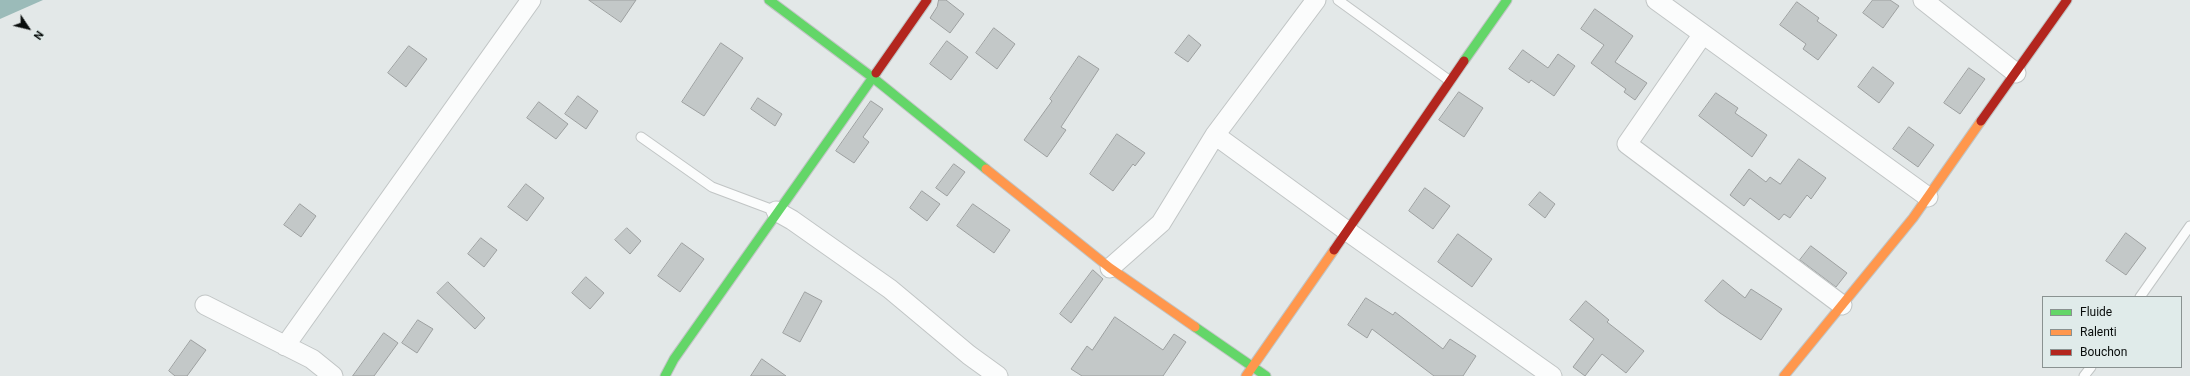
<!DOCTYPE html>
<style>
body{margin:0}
#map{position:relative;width:2190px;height:376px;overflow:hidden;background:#e3e8e8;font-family:Roboto,sans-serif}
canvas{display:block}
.legend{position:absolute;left:2042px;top:296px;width:140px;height:72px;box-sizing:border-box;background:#e0ebea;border:1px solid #8a9291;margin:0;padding:5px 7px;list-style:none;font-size:12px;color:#090d0c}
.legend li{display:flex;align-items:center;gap:8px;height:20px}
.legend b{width:20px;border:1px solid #8a9291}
.north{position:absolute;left:8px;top:8px;width:40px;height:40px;-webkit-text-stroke:3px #e0ebea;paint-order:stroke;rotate:125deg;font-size:11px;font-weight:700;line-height:16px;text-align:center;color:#090d0c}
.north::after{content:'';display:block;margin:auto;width:14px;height:18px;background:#090d0c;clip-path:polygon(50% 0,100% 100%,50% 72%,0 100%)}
</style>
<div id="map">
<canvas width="2190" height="376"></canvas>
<ul class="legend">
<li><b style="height:5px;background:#63d668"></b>Fluide</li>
<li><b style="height:5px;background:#ff974d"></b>Ralenti</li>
<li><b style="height:5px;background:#b3261e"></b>Bouchon</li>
</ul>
<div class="north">N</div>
</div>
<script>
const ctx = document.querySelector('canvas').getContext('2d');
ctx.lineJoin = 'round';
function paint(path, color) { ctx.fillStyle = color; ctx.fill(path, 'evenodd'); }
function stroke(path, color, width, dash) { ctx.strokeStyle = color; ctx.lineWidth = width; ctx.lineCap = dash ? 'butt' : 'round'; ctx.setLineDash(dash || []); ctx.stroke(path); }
paint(new Path2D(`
 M0 0H43L0 19Z`), '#9bbbb9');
const building = new Path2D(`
 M589 0H636L621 22Z
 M939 0H946L964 14 950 33 930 18 937 7Z
 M1873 0H1890L1899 6 1883 28 1863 13Z
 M1797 2 1819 18 1817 21 1837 35 1818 60 1803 49 1806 44 1780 25Z
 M1595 9 1633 36 1615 62 1647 83 1635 100 1624 92 1626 89 1591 63 1604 45 1581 29Z
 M994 28 1015 44 997 69 976 53Z
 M1189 35 1201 45 1188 62 1175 53Z
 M947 41 968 57 951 80 930 64Z
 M721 43 743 58 704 116 682 102Z
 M409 46 427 59 406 87 388 73Z
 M1523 50 1548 68 1558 54 1575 66 1554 96 1531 80 1529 83 1509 69Z
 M1079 56 1099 69 1061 127 1066 130 1047 157 1024 140 1052 101 1050 99Z
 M1873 67 1894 83 1879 103 1858 87Z
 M1969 68 1985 79 1960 114 1944 103Z
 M1459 92 1483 108 1464 137 1439 120Z
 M1716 93 1738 108 1735 113 1767 135 1752 157 1699 116Z
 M578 96 598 111 586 129 565 114Z
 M758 98 782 114 775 126 751 109Z
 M871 101 883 109 863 137 869 142 854 163 836 151Z
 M539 102 568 124 556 139 527 118Z
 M1909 127 1934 145 1918 167 1893 149Z
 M1117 134 1145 153 1135 166 1133 164 1113 191 1090 174Z
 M1799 159 1826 178 1811 199 1807 195 1790 218 1784 214 1779 220 1750 198 1744 206 1730 195 1749 169 1766 182 1770 177 1780 184Z
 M954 164 965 172 947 196 936 188Z
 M526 184 544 198 527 221 508 207Z
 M1425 188 1450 206 1433 229 1409 211Z
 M922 191 940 204 927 221 910 208Z
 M1540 192 1555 204 1545 218 1529 205Z
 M300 204 316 216 301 237 284 225Z
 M973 204 1010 230 994 253 957 226Z
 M627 228 641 241 630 254 615 240Z
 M2126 233 2146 248 2126 275 2106 261Z
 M1458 234 1492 259 1472 287 1438 262Z
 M481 238 497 250 484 267 468 254Z
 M682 243 704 259 680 292 658 276Z
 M1811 246 1847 273 1836 287 1800 260Z
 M1093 270 1103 279 1071 323 1060 314Z
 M586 277 604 293 590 309 572 293Z
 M1723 280 1745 298 1751 289 1782 309 1761 340 1720 313 1705 301Z
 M448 282 485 318 475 329 437 293Z
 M805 292 822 301 800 342 783 333Z
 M1366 298 1393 315 1395 312 1443 349 1450 339 1476 356 1463 376H1434L1372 329 1367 338 1348 325Z
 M1586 301 1609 320 1607 322 1644 351 1626 373 1602 354 1585 376 1573 367 1594 339 1570 320Z
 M1115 317 1163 350 1174 334 1186 342 1163 376H1082L1071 369 1087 346 1092 350Z
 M418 320 433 329 417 353 402 343Z
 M384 333 398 343 374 376H353Z
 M191 340 206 350 187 376H175L169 371Z
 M762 359 786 376H751Z`);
paint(building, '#c3c8c8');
stroke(building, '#9da0a0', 1);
const lane = new Path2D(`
 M1338 0 1450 81
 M641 137 712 187 776 211
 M2140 297 2190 226
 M2084 376 2091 367`);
const street = new Path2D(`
 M1656 0 1928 197
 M1923 0 2016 73
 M1703 34 1627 144 1842 305
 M1215 135 1347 231 1552 376
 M776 211 792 220 890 289 969 355 998 376
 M1110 268 1161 223 1215 135 1316 0
 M205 305 312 359 333 376
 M285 346 531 0`);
const fast = new Path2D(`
 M769 0 872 77 986 169
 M1464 61 1507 0
 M1195 327 1266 376
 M665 376 674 359 876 73`);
const slow = new Path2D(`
 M986 169 1110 268 1195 327
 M1246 376 1334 250
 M1784 376 1913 218 1981 121`);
const jam = new Path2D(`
 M876 73 927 0
 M1981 121 2067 0
 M1334 250 1464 61`);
stroke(lane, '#c1c5c5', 11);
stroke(street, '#c1c5c5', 21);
stroke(fast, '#c1c5c5', 11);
stroke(slow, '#c1c5c5', 11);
stroke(jam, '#c1c5c5', 11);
stroke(lane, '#fbfcfc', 9);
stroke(street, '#fbfcfc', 19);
stroke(fast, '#63d668', 9);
stroke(slow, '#ff974d', 9);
stroke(jam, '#b3261e', 9);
</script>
